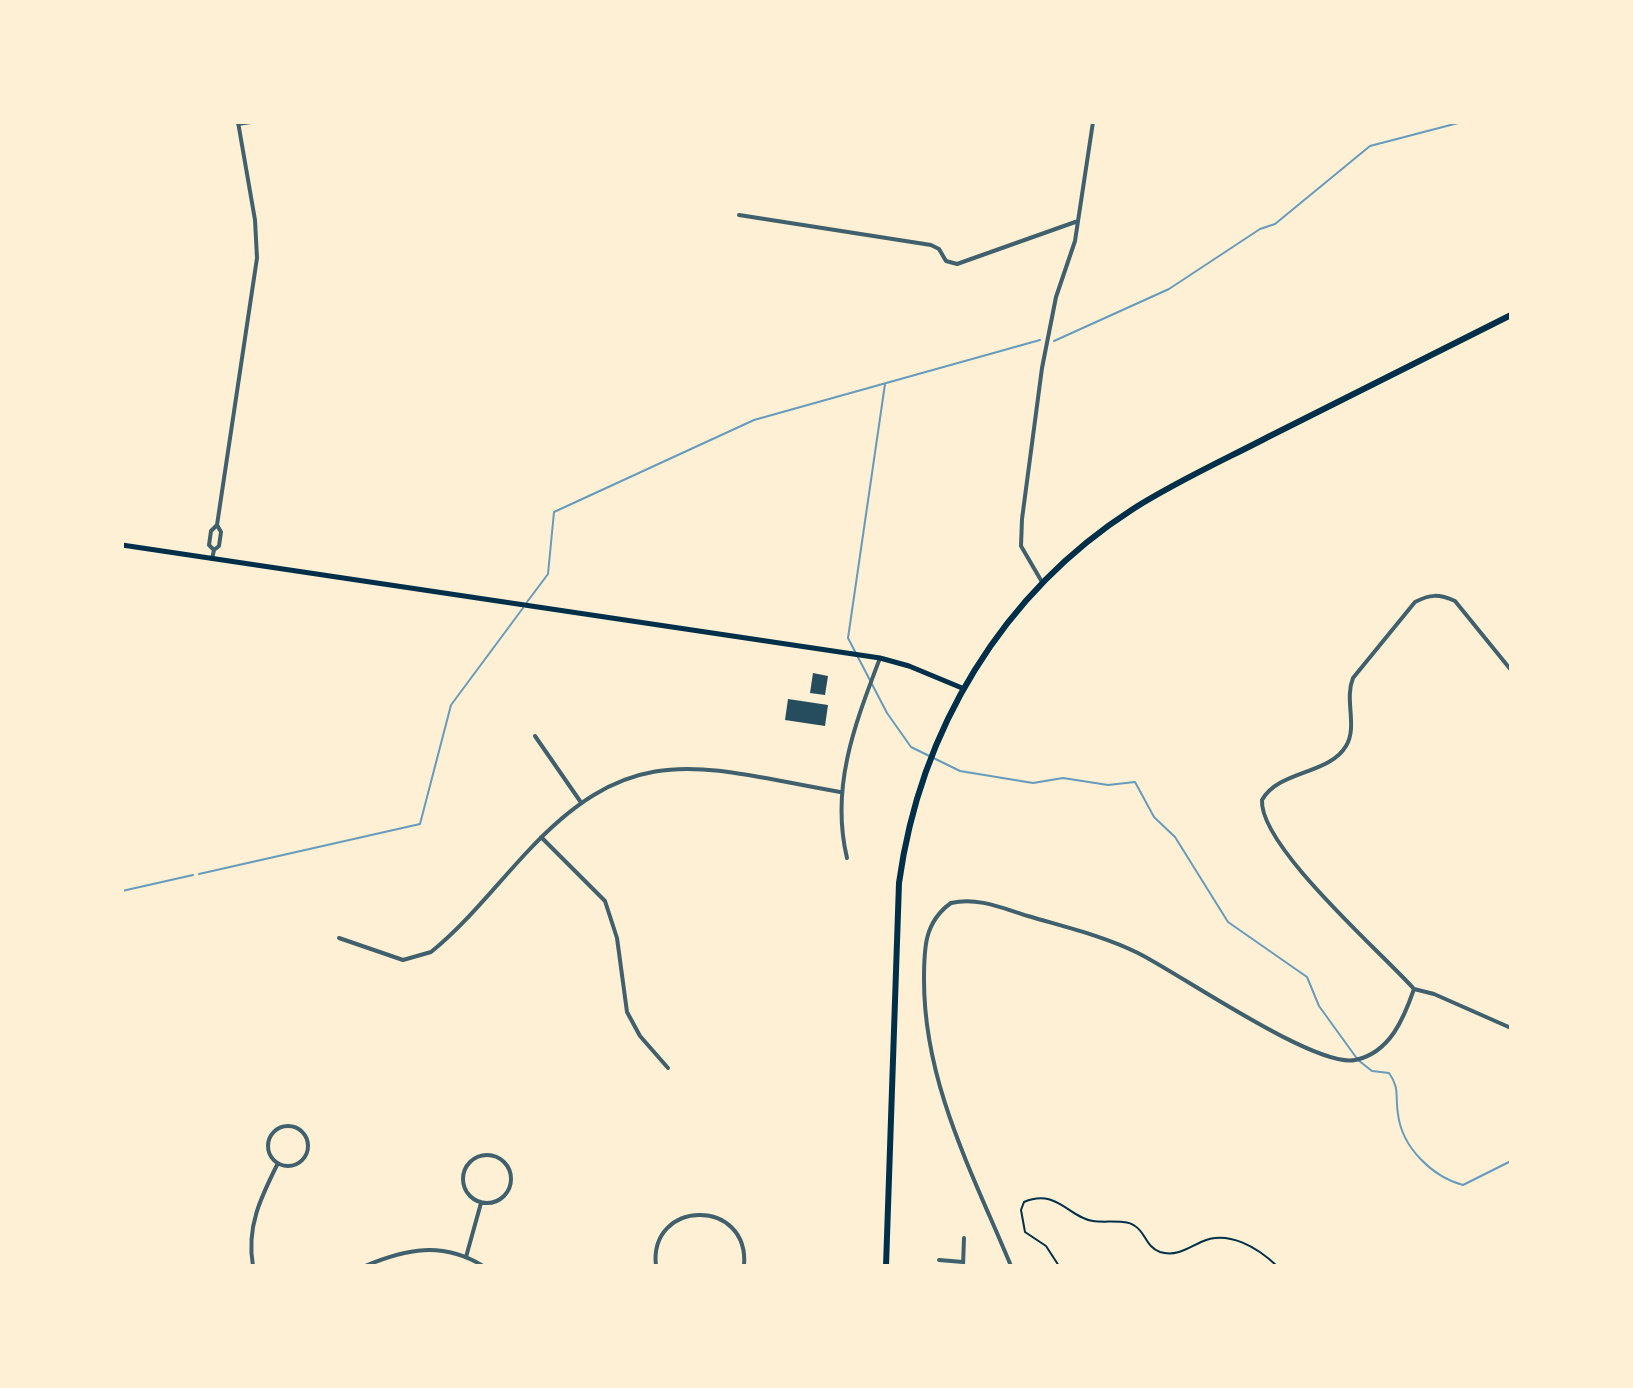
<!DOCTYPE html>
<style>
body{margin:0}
#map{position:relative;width:1633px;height:1388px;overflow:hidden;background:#fdf0d5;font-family:"Titillium Web",sans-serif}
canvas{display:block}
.frame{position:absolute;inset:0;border:124px solid #fdf0d5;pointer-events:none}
</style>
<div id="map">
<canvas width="1633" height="1388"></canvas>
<div class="frame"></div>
</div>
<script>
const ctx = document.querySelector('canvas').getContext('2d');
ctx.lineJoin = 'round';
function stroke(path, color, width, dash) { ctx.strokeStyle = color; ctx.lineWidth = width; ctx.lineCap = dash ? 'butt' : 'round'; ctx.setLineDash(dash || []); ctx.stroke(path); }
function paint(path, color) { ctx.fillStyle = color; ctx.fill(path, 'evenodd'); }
stroke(new Path2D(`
 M1054 341 1169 289 1260 229 1275 224 1370 146 1462 122
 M885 384 848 638 887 713 911 747 960 771 1033 783 1063 778 1108 785 1135 782 1154 817 1175 837 1228 922 1307 977 1319 1006 1358 1060 1372 1071 1389 1073C1400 1088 1395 1097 1398 1114 1402 1148 1433 1177 1463 1185L1511 1161
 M527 602 548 574 554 512 754 420 1040 340
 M199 874 420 824 451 705 523 608
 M122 891 193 875`), '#669bbc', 2);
paint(new Path2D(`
 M813 673 828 676 825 695 810 693Z
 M788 699 828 705 825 726 785 720Z`), '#264d5e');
stroke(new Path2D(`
 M1059 1266 1046 1246 1025 1232 1021 1210 1024 1202C1057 1188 1069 1218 1093 1221 1104 1223 1126 1219 1135 1226 1146 1233 1146 1247 1160 1252 1176 1257 1188 1248 1201 1242 1228 1229 1258 1248 1277 1266`), '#003049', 2);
stroke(new Path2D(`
 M238 124 251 122
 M739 215 931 245 939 249 946 261 957 264 1078 221
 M217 525 257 258 255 220 238 122
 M212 559 214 550 219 546 221 532 217 525 211 531 209 545 214 550
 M1042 582 1021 546 1022 519 1042 368 1056 297 1075 241 1093 122
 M535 736 580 801
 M541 837 605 901 617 938 627 1012 640 1036 668 1068
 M847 858C830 787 855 724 880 658
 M951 903C978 897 1002 908 1028 916 1065 927 1104 936 1138 953 1180 974 1315 1068 1355 1060 1390 1053 1404 1018 1414 989
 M339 938 403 960 431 952C466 924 496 885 528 851 635 736 702 768 840 792
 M1414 989C1382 953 1259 846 1262 800 1279 770 1329 775 1346 746 1358 726 1344 700 1353 678L1415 602C1430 594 1439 594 1455 601L1511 670
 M1414 989 1434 994 1511 1028
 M268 1146a20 20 0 1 1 40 0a20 20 0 1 1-40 0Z
 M463 1179a24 24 0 1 1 48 0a24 24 0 1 1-48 0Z
 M466 1257 481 1203
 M939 1260 963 1262
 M253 1266C246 1227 261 1197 278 1163
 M656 1266C648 1199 750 1197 744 1266
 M963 1266 964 1238`), '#3f606c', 4);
stroke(new Path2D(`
 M951 903C924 922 924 949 924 980 924 1083 972 1172 1011 1266
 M365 1266C406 1249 442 1241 483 1266`), '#3f606c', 4);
stroke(new Path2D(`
 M122 545 880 658 909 666 962 688`), '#003049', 5);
stroke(new Path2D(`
 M886 1266 899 883C920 730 1002 593 1133 509 1177 481 1226 459 1272 435 1352 395 1432 355 1511 315`), '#003049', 6);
</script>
